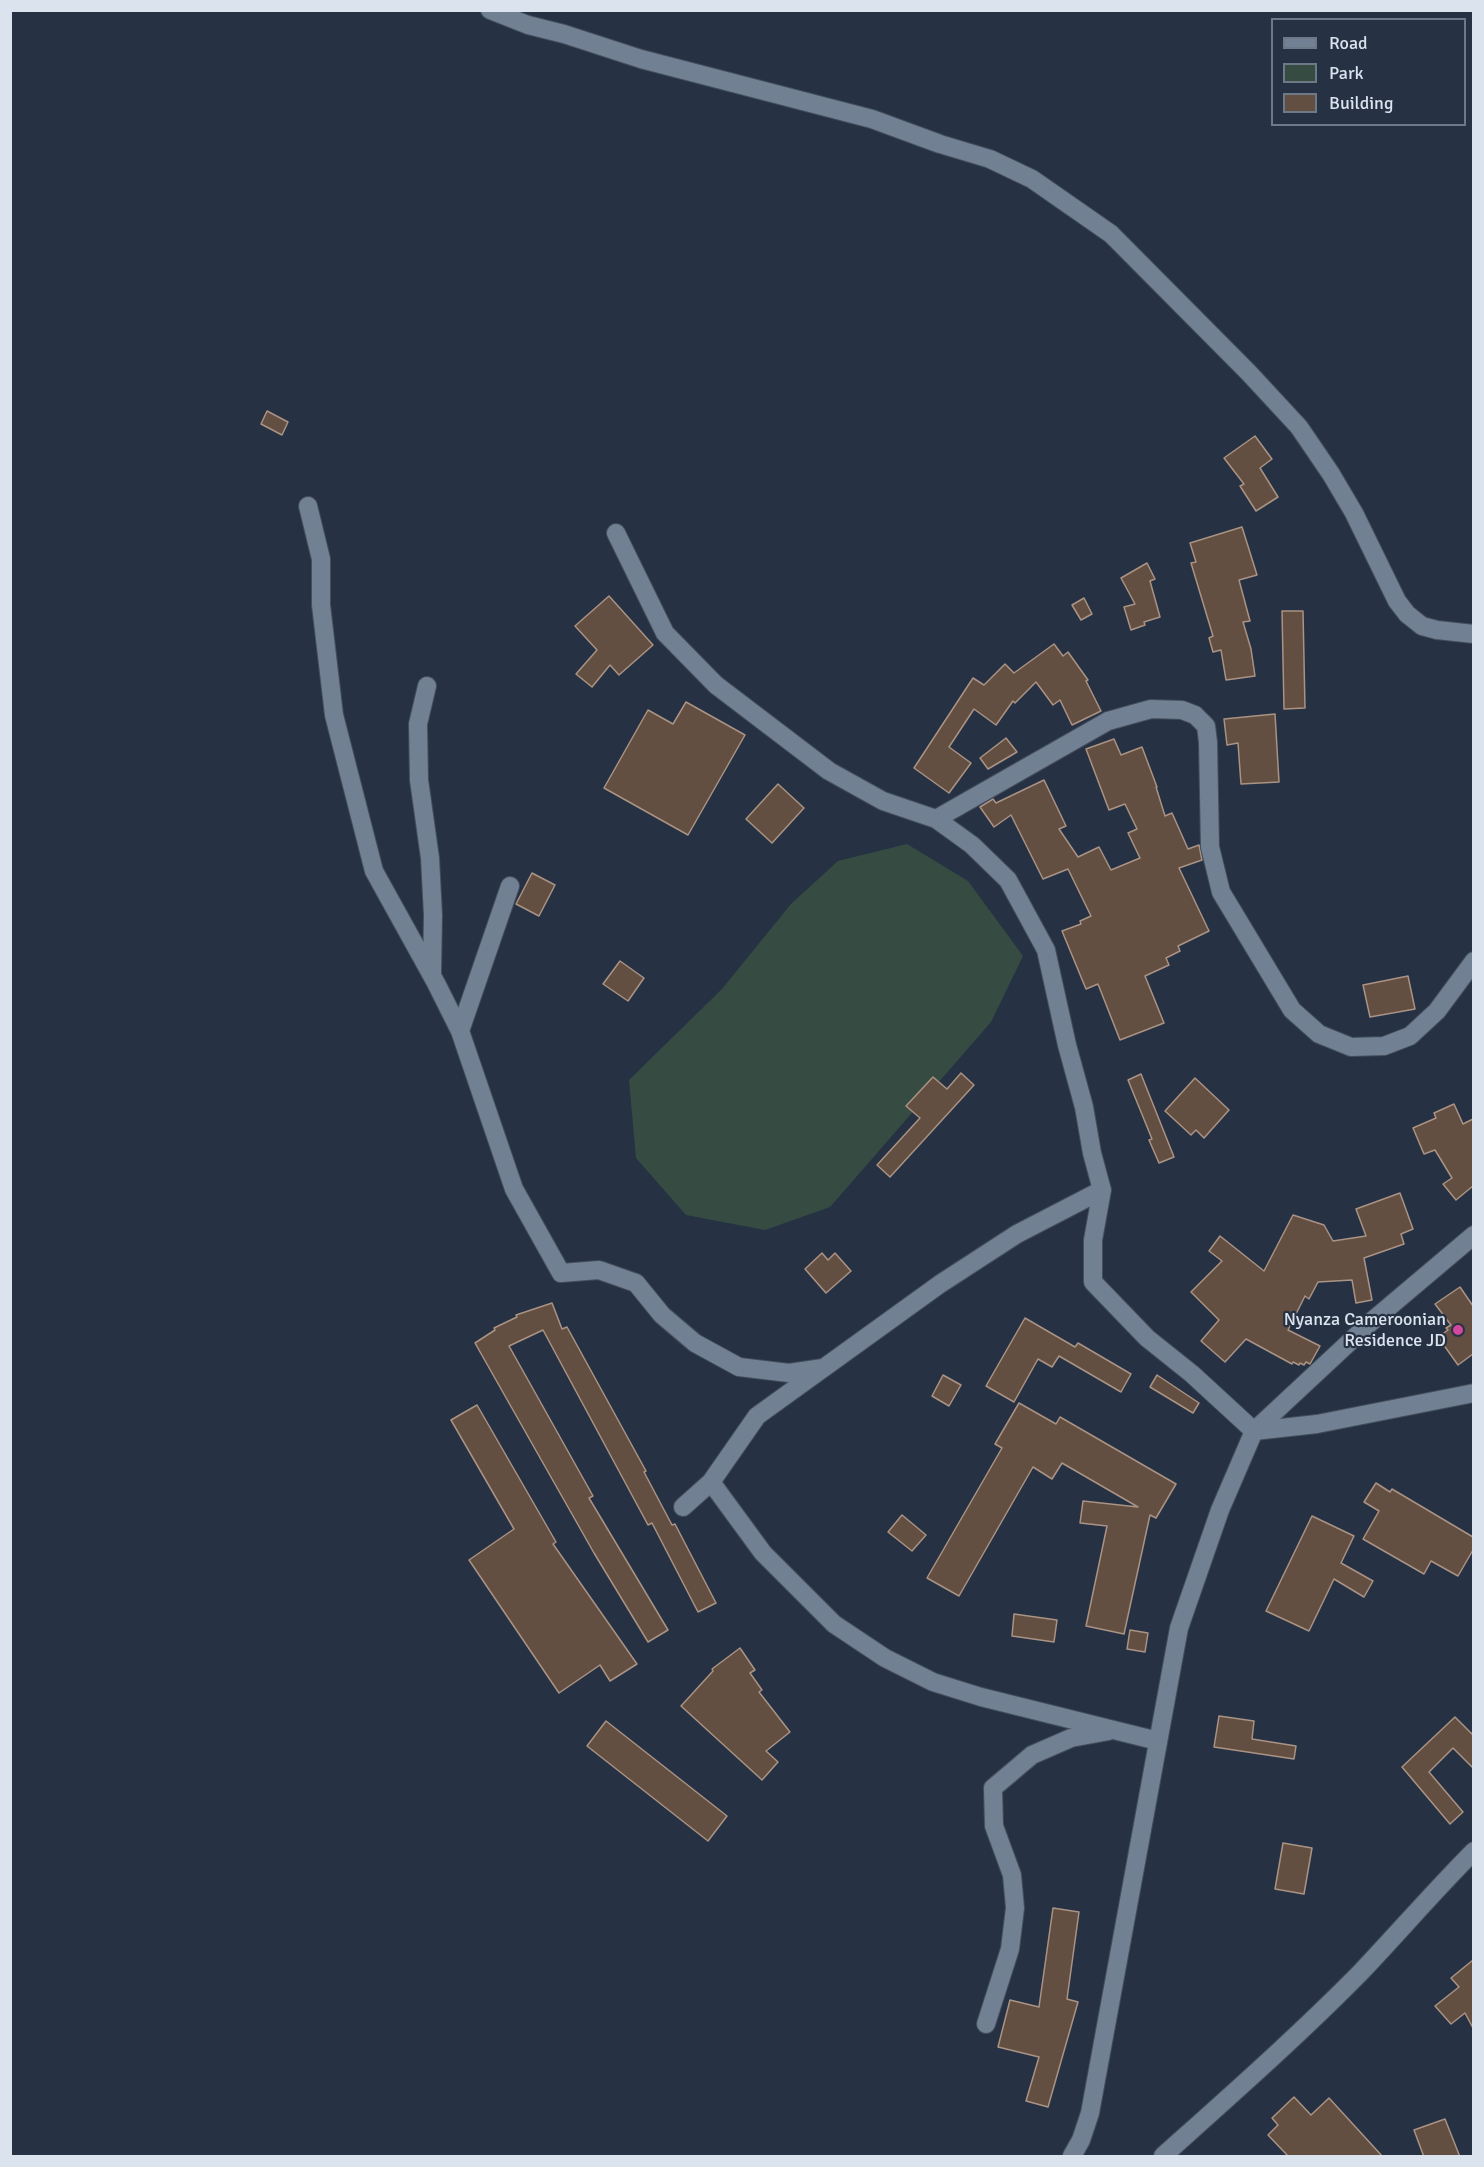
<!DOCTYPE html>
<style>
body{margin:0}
#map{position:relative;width:1484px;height:2167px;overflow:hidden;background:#263243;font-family:Signika,sans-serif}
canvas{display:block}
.frame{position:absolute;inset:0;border:12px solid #dbe3ee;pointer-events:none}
.legend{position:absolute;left:1271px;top:18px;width:195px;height:108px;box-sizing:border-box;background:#263243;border:2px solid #6e7987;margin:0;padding:8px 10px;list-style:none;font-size:18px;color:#dbe3ee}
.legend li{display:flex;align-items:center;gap:12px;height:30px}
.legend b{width:30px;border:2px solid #6e7987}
</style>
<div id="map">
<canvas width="1484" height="2167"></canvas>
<div class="frame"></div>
<ul class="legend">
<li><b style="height:8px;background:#728094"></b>Road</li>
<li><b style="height:16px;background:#364c42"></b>Park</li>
<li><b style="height:16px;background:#634f41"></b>Building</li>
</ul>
</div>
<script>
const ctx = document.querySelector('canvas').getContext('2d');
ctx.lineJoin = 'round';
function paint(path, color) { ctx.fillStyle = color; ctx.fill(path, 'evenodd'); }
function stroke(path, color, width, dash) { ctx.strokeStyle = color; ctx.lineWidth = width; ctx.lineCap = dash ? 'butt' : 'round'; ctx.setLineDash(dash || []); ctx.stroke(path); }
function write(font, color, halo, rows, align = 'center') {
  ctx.font = font + ' Signika,sans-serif'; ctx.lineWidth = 4.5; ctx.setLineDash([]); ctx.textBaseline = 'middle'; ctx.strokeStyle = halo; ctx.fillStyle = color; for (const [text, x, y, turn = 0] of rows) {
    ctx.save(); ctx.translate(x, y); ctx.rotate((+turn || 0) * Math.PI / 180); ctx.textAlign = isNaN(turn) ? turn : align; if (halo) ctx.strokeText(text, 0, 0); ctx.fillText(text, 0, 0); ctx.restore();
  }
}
paint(new Path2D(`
 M907 844 968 881 1023 956 991 1022 830 1207 765 1230 686 1215 636 1158 629 1080 722 989 791 904 838 861Z`), '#364c42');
const building = new Path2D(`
 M267 411 288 422 282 435 261 424Z
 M1255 436 1272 459 1260 468 1278 497 1256 511 1240 486 1244 484 1224 458Z
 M1242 527 1257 575 1239 580 1250 621 1243 622 1251 649 1255 676 1226 680 1221 650 1213 652 1209 638 1213 636 1191 563 1196 562 1190 543Z
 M1147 563 1155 579 1150 581 1160 617 1144 622 1145 625 1131 630 1124 607 1135 604 1121 578Z
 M609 596 653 645 619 675 610 665 592 687 576 674 597 650 575 626Z
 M1084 598 1092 614 1081 620 1072 605Z
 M1282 611H1303L1305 708 1284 709Z
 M1054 644 1063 656 1068 652 1088 680 1086 681 1101 711 1072 725 1060 700 1053 705 1036 682 1015 703 1013 701 996 725 974 709 949 747 971 763 949 793 914 768 973 678 984 685 1005 664 1014 673Z
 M686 702 745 735 688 835 604 788 648 710 673 724Z
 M1275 714 1279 782 1241 784 1238 743 1227 745 1224 719Z
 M1006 738 1017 752 988 769 980 758Z
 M1114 739 1121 755 1142 747 1157 787H1156L1165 816 1172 813 1188 849 1199 845 1202 860 1179 868 1209 931 1178 946 1180 951 1166 958 1169 965 1145 976 1164 1023 1120 1040 1098 984 1086 989 1062 931 1081 924 1080 921 1091 916 1068 869 1043 879 1011 815 994 827 980 807 993 799 996 803 1044 780 1066 826 1059 829 1078 857 1099 847 1111 870 1140 858 1128 833 1137 829 1125 804 1109 810 1086 749Z
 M778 784 804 808 772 843 746 819Z
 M532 873 555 885 539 916 516 904Z
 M620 961 644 978 628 1001 603 984Z
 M1408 976 1415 1009 1370 1017 1363 985Z
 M961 1073 974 1085 890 1177 877 1165 920 1118 906 1106 933 1077 947 1089Z
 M1141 1074 1174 1157 1159 1163 1149 1140 1152 1139 1128 1080Z
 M1195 1078 1229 1110 1204 1138 1196 1130 1191 1135 1165 1111Z
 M1454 1104 1463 1124 1473 1119V1186L1456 1200 1443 1184 1452 1178 1435 1150 1424 1154 1413 1128 1436 1118 1434 1113Z
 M1400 1193 1413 1229 1401 1234 1404 1244 1364 1258 1372 1300 1356 1303 1352 1280 1318 1282 1309 1299 1305 1296 1288 1330 1320 1346 1310 1364 1306 1362 1304 1365 1300 1363 1299 1365 1293 1362 1292 1364 1246 1339 1225 1362 1201 1341 1219 1320 1191 1292 1222 1261 1209 1251 1220 1236 1264 1271 1293 1215 1324 1225 1333 1241 1366 1236 1356 1209Z
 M822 1253 828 1260 835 1253 851 1271 826 1293 805 1269Z
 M1460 1287 1473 1306V1354L1458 1365 1438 1337 1448 1330 1446 1328 1451 1325 1435 1304Z
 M552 1303 562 1329 567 1327 646 1471 644 1472 672 1525 675 1524 716 1603 698 1612 652 1523 648 1525 543 1330 509 1346 593 1496 589 1498 668 1630 648 1642 594 1553 475 1343 495 1330 494 1328 517 1317 516 1315Z
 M1025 1318 1075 1347 1078 1343 1131 1374 1121 1392 1059 1356 1052 1367 1038 1359 1014 1402 986 1386Z
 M943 1375 961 1385 949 1406 932 1396Z
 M1157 1375 1199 1403 1193 1413 1150 1387Z
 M1019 1403 1056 1424 1060 1417 1176 1484 1156 1518 1150 1515 1124 1634 1086 1626 1107 1526 1080 1523 1083 1501 1138 1507 1062 1463 1052 1479 1033 1467 959 1596 927 1578 1002 1448 995 1444Z
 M477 1405 556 1542 553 1544 637 1664 610 1681 600 1665 559 1693 469 1560 514 1529 451 1420Z
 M1376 1483 1390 1492 1392 1489 1473 1537V1550L1458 1576 1431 1561 1424 1574 1363 1539 1379 1511 1364 1502Z
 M902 1515 926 1535 912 1551 888 1532Z
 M1312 1516 1354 1536 1341 1563 1373 1581 1364 1597 1334 1579 1309 1631 1266 1611Z
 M1014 1614 1057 1620 1054 1642 1012 1636Z
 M1130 1630 1148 1633 1145 1652 1127 1649Z
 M740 1648 755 1670 750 1673 762 1690 759 1692 790 1732 766 1751 778 1762 762 1780 681 1706 713 1671 712 1669Z
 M1219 1716 1254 1721 1252 1739 1296 1746 1294 1759 1214 1747Z
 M1455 1717 1473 1735V1768L1453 1748 1429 1772 1463 1812 1450 1824 1402 1767Z
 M606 1721 727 1816 708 1841 587 1746Z
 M1283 1843 1312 1848 1304 1894 1275 1889Z
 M1053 1908 1079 1912 1067 1999 1078 2002 1048 2107 1026 2101 1039 2057 998 2047 1010 2000 1039 2007Z
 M1473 1960V2028L1465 2013 1451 2024 1435 2006 1459 1987 1451 1978Z
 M1294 2097 1311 2115 1329 2098 1383 2157H1289L1268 2135 1278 2125 1272 2118Z
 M1445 2119 1460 2157H1424L1414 2130Z`);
paint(building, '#634f41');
stroke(building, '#aa9384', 1.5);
const street = new Path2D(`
 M490 10 528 25 564 34 641 59 872 119 940 144 990 159 1032 179 1111 234 1249 373 1299 427 1331 474 1354 513 1397 601 1407 614 1422 626 1437 630 1474 634
 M308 506 321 559V605L334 715 374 871 436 983 460 1031
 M616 533 665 633 716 685 829 771 883 801 936 819 972 845 1008 880 1046 950 1067 1045 1084 1107 1092 1153 1102 1190 1093 1240V1282L1147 1338 1192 1374 1254 1431 1371 1322 1474 1235
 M427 686 418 724 419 780 430 858 433 915 432 974
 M936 819 1108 721 1151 709 1182 710 1195 715 1206 726 1208 742 1210 847 1221 892 1292 1010 1319 1034 1351 1047 1384 1046 1410 1036 1437 1011 1474 961
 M510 886 460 1031 514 1189 561 1273 599 1270 636 1283 662 1315 695 1343 739 1367 789 1373 823 1368
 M711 1482 763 1553 834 1624 885 1658 933 1682 981 1697 1158 1741
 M683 1507 711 1482 757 1416 940 1284 1017 1234 1102 1190
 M986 2024 1010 1949 1015 1908 1012 1875 994 1826 993 1788 1032 1755 1071 1738 1109 1731
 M1163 2156C1230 2096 1298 2036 1361 1972 1399 1932 1435 1890 1474 1851`);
const secondary = new Path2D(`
 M1072 2156 1081 2140 1090 2113 1179 1628 1220 1510 1254 1431 1317 1424 1474 1393`);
stroke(street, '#444e5c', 20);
stroke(secondary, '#444e5c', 20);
stroke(street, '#728094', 18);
stroke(secondary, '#728094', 18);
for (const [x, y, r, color] of [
 [1458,1330,6,"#d1479c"]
]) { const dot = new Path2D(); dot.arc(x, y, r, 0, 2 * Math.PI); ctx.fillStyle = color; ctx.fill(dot); stroke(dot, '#263243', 2); }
write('18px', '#dbe3ee', '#263243', [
 ["Nyanza Cameroonian",1446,1320],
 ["Residence JD",1446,1341]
], 'right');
</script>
